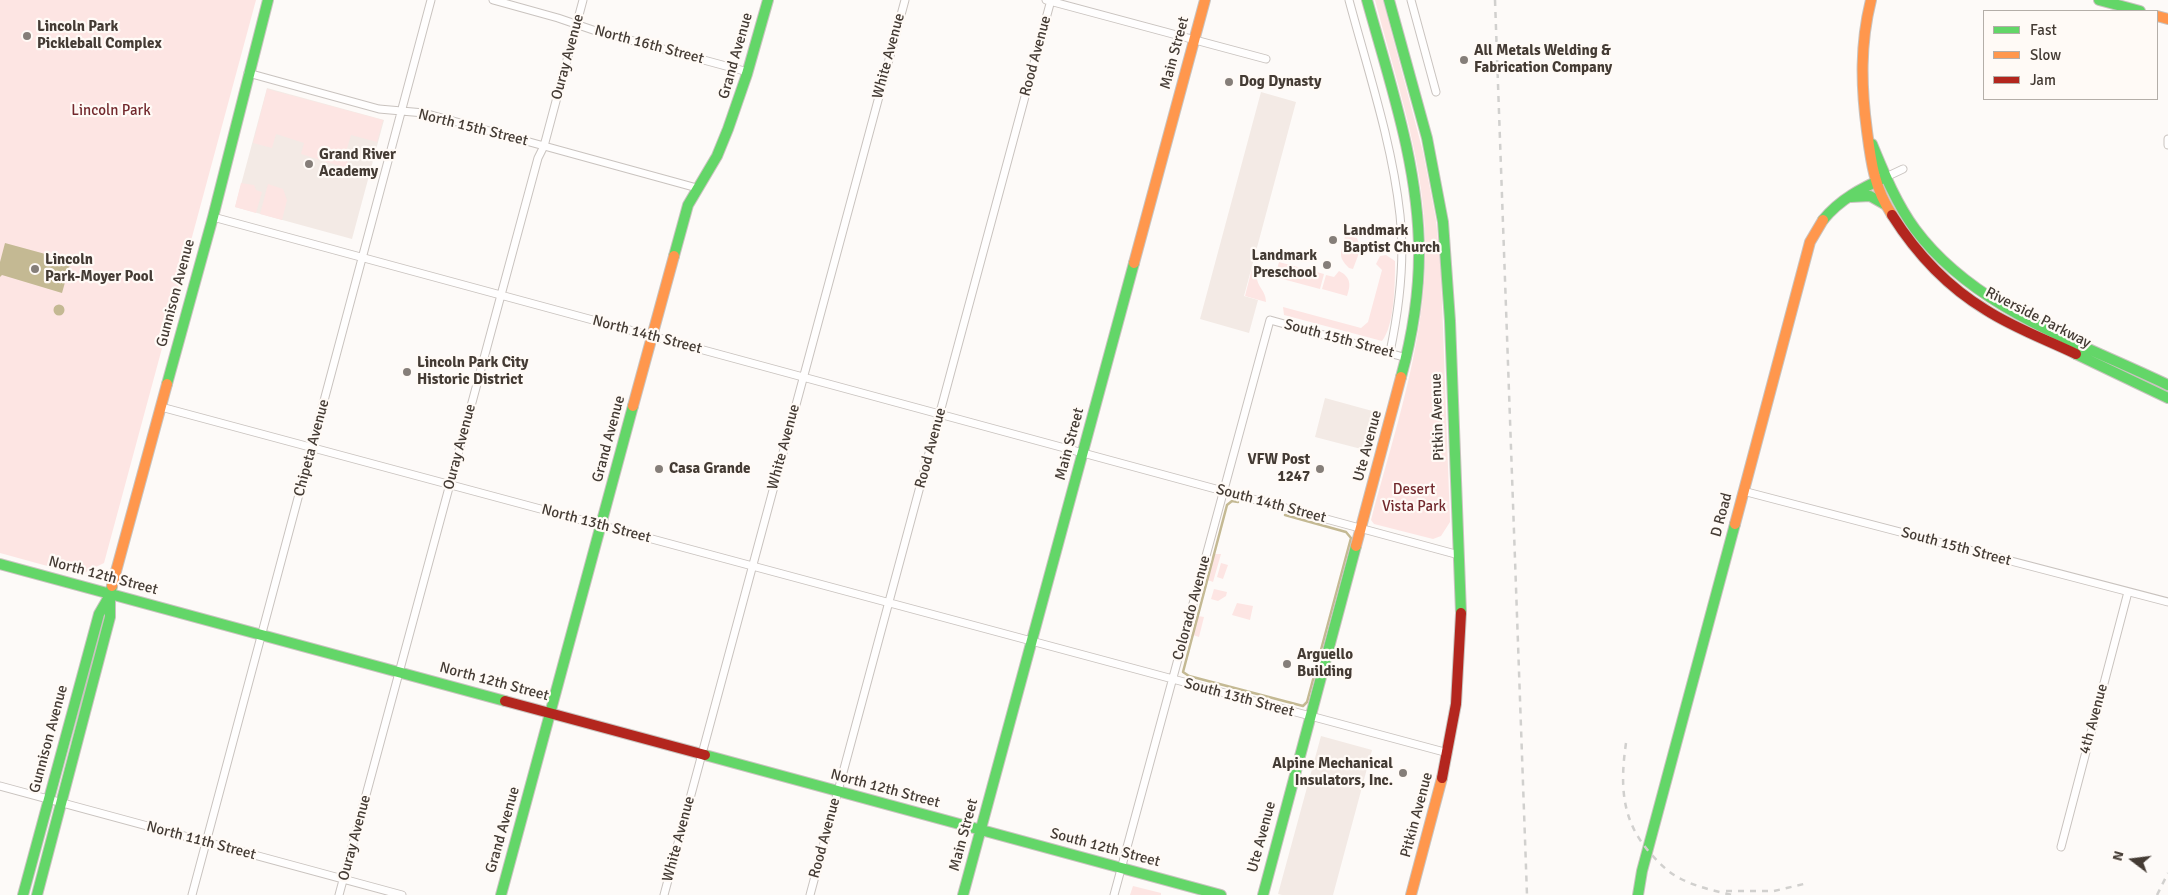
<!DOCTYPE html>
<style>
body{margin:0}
#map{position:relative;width:2168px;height:895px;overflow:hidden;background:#fdfaf8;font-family:Signika,sans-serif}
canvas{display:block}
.legend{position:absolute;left:1983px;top:10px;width:175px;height:90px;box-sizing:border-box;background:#fffaf6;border:1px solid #b4aea8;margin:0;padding:6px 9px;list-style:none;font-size:15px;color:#443b34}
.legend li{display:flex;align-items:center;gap:10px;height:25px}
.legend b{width:25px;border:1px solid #b4aea8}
.north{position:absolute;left:2108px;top:835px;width:50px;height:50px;-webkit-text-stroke:4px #fffaf6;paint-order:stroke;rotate:285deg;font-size:14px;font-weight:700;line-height:20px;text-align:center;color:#443b34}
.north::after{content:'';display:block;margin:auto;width:18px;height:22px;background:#443b34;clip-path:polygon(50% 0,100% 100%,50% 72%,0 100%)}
</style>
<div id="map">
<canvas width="2168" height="895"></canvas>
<ul class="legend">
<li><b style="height:6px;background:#63d668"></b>Fast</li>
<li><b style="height:6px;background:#ff974d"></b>Slow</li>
<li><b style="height:6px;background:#b3261e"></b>Jam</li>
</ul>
<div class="north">N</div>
</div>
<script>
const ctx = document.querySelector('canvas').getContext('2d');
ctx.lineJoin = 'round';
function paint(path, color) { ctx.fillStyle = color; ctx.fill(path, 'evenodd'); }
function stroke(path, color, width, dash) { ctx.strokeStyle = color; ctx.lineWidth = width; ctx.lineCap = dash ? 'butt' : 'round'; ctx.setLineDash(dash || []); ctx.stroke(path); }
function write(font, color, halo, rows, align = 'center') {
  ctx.font = font + ' Signika,sans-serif'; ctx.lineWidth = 4.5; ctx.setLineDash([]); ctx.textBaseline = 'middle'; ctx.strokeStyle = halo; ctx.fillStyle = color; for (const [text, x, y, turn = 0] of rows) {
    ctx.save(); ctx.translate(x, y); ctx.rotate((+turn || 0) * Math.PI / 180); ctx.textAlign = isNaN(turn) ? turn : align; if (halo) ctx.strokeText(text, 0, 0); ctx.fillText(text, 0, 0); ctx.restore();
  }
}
paint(new Path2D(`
 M267 88 384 120 352 239 235 207Z
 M1261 92 1296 102 1244 296 1258 300 1249 333 1200 319Z
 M1325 398 1376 412 1365 450 1315 437Z
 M1321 736 1372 750 1333 895H1282L1278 894Z`), '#f3eae5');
paint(new Path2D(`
 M0 0H256L104 563 80 575 0 553Z
 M1375 0H1383L1423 152 1436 220 1441 274 1450 522 1441 536 1433 539 1374 524 1371 520C1396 426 1429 332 1425 233 1422 154 1395 77 1375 0Z
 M267 89 383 120 377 142 351 135 346 152 350 154 346 168 301 154 304 143 276 134 272 148 253 143Z
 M241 183 254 185 256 190 262 192 256 213 235 207Z
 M268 184 283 189 287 200 282 220 260 214Z
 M1348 236 1357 238 1359 244 1362 245 1353 269 1349 268C1337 256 1341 253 1345 237Z
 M1386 255 1395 261C1395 281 1395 325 1382 341L1284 315 1283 307 1361 328 1368 322 1382 270 1376 264 1380 256Z
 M1279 262 1324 274 1320 289 1275 277Z
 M1252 268 1257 272C1255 287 1266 289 1266 302L1245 296Z
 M1339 271C1351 277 1351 285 1347 296L1322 289 1326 275 1334 277Z
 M1215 554H1221L1213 582 1208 580Z
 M1221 563 1228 565 1223 579 1217 577Z
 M1214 589 1227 592 1226 596 1218 601 1211 599Z
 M1237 603 1253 606 1250 620 1232 615Z
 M1198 616 1204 617 1199 637 1193 635Z
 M1133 886 1161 893V895H1130Z`), '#fde5e3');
paint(new Path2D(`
 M5 243 71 261 62 293 2 275 0 277V262Z
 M53.5 310a5.5 5.5 0 1 1 11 0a5.5 5.5 0 1 1-11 0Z`), '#c4b993');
stroke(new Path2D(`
 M1238 502 1232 501 1227 505 1183 672 1189 676 1303 706 1307 702 1351 538 1346 532 1285 515`), '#c4b993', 2.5);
const street = new Path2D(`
 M493 0 558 18 593 30 748 72
 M1046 0 1266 59
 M1349 0C1368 71 1392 142 1400 215 1405 259 1399 309 1390 352
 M1411 0 1436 92
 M248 73 379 109 424 113 697 188
 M2168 139V145
 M1886 177 1903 169
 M213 217 1459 555
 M161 407 1448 753
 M1743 491 2168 602
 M0 786 402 895
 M2061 847 2128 592
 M192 895 431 0
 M339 895 538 158 544 146 583 0
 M664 895 905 0
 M810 895 1051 0
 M1114 895 1270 320 1407 358`);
const fast = new Path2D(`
 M1367 0C1390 83 1419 167 1419 253 1419 295 1412 337 1401 377
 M1389 0 1427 138 1443 222 1450 321 1461 613
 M2099 0 2140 11
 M1872 144C1884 173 1896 203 1915 229 1974 309 2081 343 2168 385
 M1851 197 1870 196 1886 205
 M1823 220C1840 199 1862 188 1886 177
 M674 256 688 205 717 156 728 129 747 74 768 0
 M2076 354 2168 398
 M167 384 213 217 268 0
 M0 564 505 701
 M705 755 1221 895
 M23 895 99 614 110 595
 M37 895 110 617V594L112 586
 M501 895 633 406
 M963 895 1134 263
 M1263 895 1356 546
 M1638 895 1642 871 1735 524`);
const slow = new Path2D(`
 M1871 0C1860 44 1861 86 1867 131 1871 162 1874 187 1892 215
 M2157 16 2168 19
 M1134 263 1205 0
 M633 406 674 256
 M1735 524 1810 242 1823 220
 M1356 546 1401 377
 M112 586 167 384
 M1411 895 1442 778`);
const jam = new Path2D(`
 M1892 215C1916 253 1948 287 1986 310 2014 328 2047 340 2076 354
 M505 701 705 755
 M1442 778 1456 704 1461 613`);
stroke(street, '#c9c3bf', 9);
stroke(fast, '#c9c3bf', 12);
stroke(slow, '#c9c3bf', 12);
stroke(jam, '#c9c3bf', 12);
stroke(street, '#fffefe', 7);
stroke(fast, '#63d668', 10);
stroke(slow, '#ff974d', 10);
stroke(jam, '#b3261e', 10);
stroke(new Path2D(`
 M1495 0 1527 895
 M1626 743C1620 785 1621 821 1651 854 1660 864 1669 873 1681 879 1697 887 1715 891 1732 895
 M1726 891H1774L1808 883
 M2157 895 2168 873`), '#d1d0ce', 2.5, [6, 6]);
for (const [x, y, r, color] of [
 [27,36,5,"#857e79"],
 [1464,60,5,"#857e79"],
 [1229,82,5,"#857e79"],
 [309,164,5,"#857e79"],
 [1333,240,5,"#857e79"],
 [1327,265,5,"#857e79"],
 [35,269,5,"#857e79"],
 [407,372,5,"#857e79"],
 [659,469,5,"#857e79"],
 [1320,469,5,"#857e79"],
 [1287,664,5,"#857e79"],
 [1403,773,5,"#857e79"]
]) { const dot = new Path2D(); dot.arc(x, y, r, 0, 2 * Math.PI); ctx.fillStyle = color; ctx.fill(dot); stroke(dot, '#fffaf6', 2); }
write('bold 15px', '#443b34', '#fffaf6', [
 ["Lincoln Park",37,27],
 ["Pickleball Complex",37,44],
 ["All Metals Welding &",1474,51],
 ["Fabrication Company",1474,68],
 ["Dog Dynasty",1239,82],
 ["Grand River",319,155],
 ["Academy",319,172],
 ["Landmark",1343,231],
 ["Baptist Church",1343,248],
 ["Landmark",1317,256,"right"],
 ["Preschool",1317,273,"right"],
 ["Lincoln",45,260],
 ["Park-Moyer Pool",45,277],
 ["Lincoln Park City",417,363],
 ["Historic District",417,380],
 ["VFW Post",1310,460,"right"],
 ["1247",1310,477,"right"],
 ["Casa Grande",669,469],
 ["Arguello",1297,655],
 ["Building",1297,672],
 ["Alpine Mechanical",1393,764,"right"],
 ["Insulators, Inc.",1393,781,"right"]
], 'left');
write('15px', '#443b34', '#fffaf6', [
 ["North 16th Street",649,45,15],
 ["Main Street",1175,53,-75],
 ["Grand Avenue",736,56,-74],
 ["White Avenue",889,56,-75],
 ["Rood Avenue",1036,56,-75],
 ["Ouray Avenue",568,57,-75],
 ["North 15th Street",473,128,14],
 ["Gunnison Avenue",176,293,-75],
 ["Riverside Parkway",2038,318,27],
 ["North 14th Street",647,335,15],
 ["South 15th Street",1339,339,15],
 ["Pitkin Avenue",1438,417,-92],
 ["Grand Avenue",609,439,-75],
 ["Main Street",1070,444,-75],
 ["Ute Avenue",1368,446,-75],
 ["Ouray Avenue",460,447,-75],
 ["White Avenue",784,447,-75],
 ["Chipeta Avenue",312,448,-75],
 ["Rood Avenue",931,448,-75],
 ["South 14th Street",1271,504,15],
 ["D Road",1722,515,-75],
 ["North 13th Street",596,524,15],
 ["South 15th Street",1956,547,15],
 ["North 12th Street",103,576,15],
 ["Colorado Avenue",1192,608,-75],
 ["North 12th Street",494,682,15],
 ["South 13th Street",1239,698,15],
 ["4th Avenue",2094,719,-75],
 ["Gunnison Avenue",49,739,-75],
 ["North 12th Street",885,789,15],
 ["Pitkin Avenue",1417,815,-75],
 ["Grand Avenue",503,830,-74],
 ["Main Street",964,835,-75],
 ["Ute Avenue",1262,837,-75],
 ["Ouray Avenue",355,838,-75],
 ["Rood Avenue",825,838,-75],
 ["White Avenue",679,839,-75],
 ["North 11th Street",201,841,15],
 ["South 12th Street",1105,848,15]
]);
write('15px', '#72292d', '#fffaf6', [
 ["Lincoln Park",111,111],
 ["Desert",1414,490],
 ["Vista Park",1414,507]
]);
</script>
